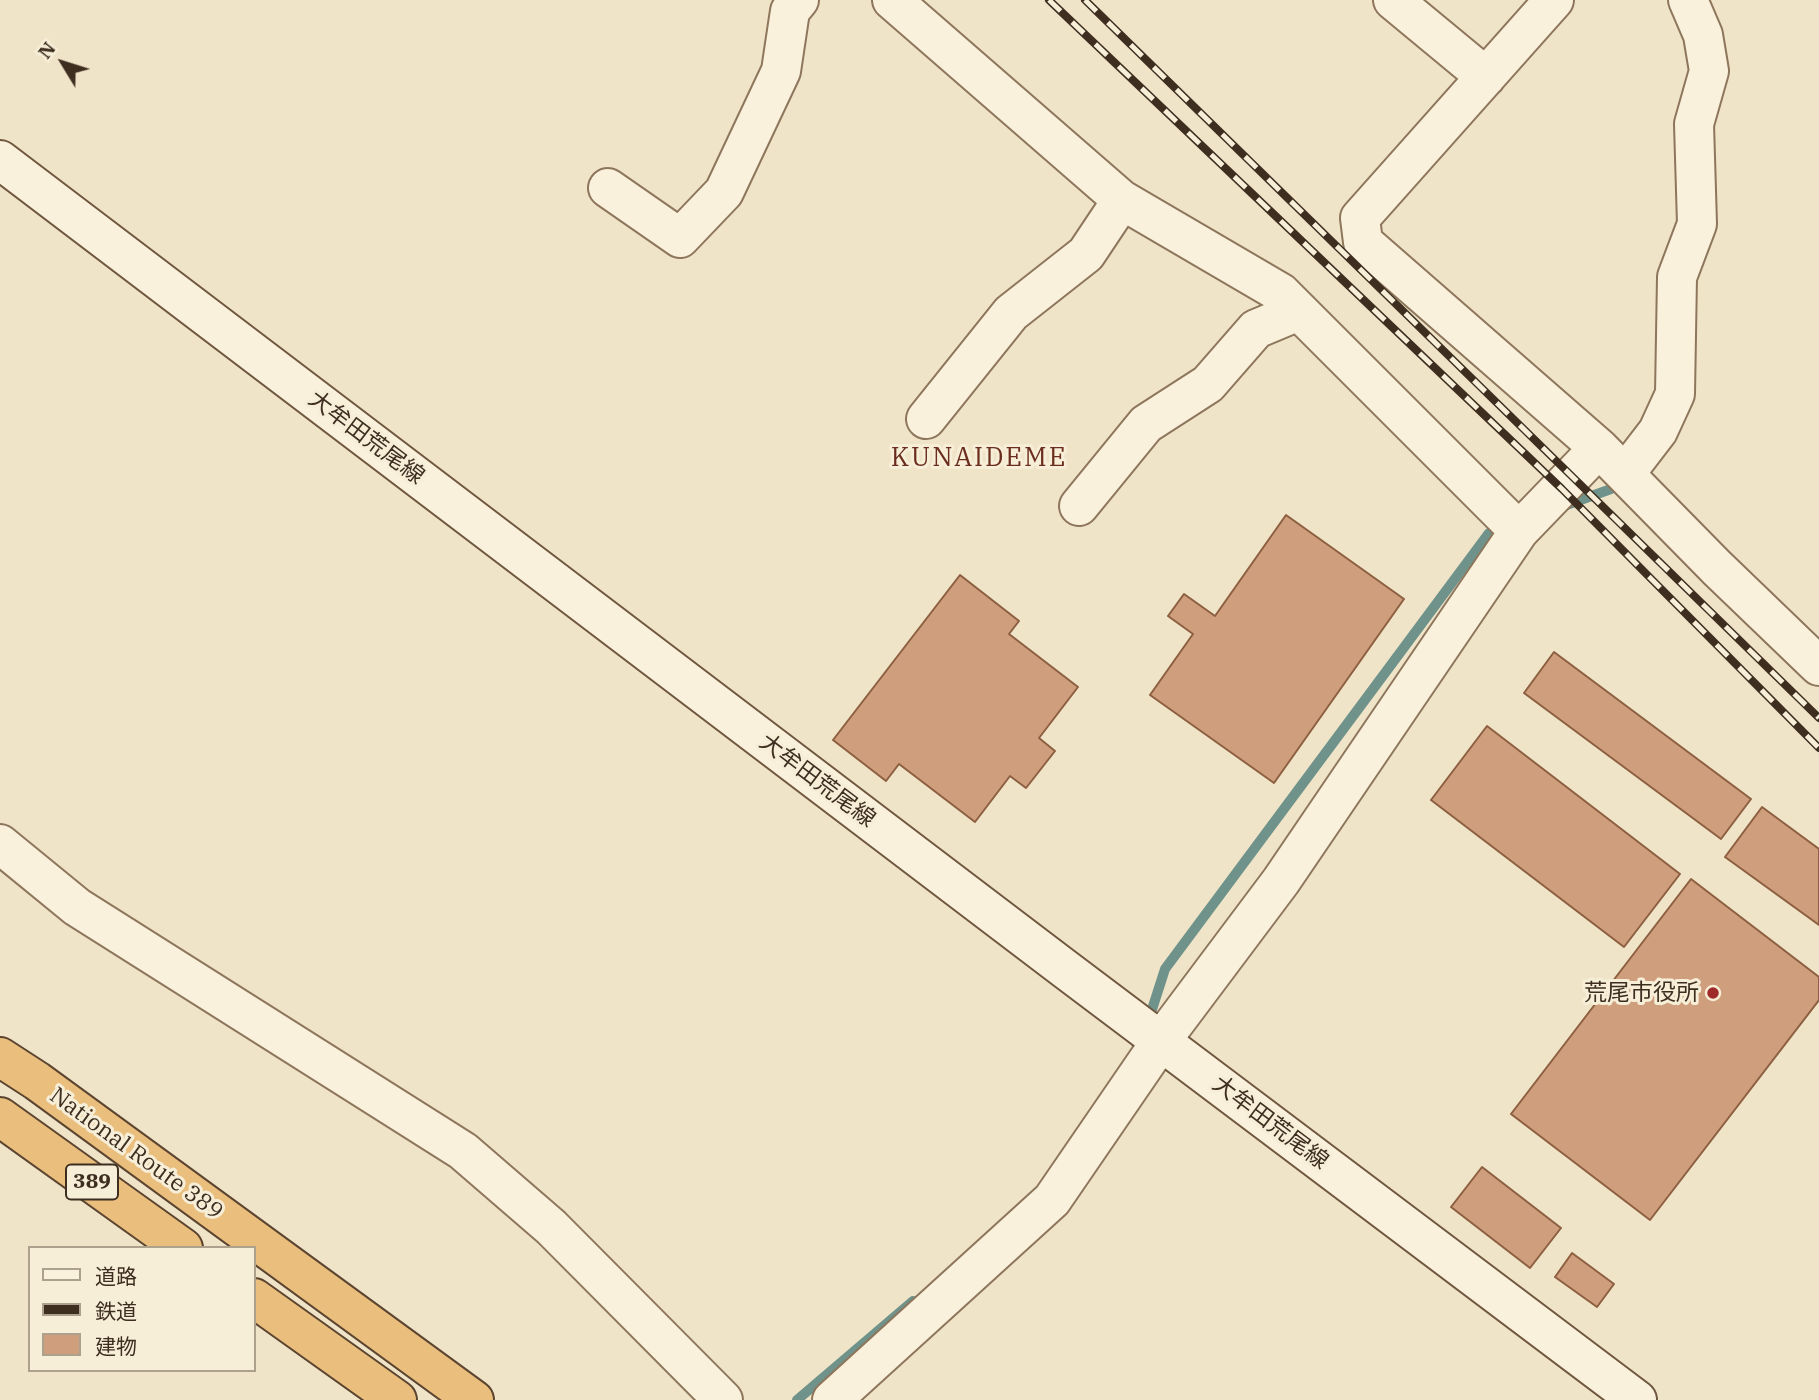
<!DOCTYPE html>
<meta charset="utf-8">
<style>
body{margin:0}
#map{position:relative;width:1819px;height:1400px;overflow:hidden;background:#f0e4c8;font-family:"IBM Plex Serif","Noto Sans JP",serif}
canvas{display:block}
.legend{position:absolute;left:28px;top:1246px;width:228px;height:126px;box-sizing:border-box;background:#f7eed8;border:2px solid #ada18e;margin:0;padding:9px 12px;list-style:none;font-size:21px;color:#3d2e20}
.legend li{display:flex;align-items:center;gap:14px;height:35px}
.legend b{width:35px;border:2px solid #ada18e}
.north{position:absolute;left:28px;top:28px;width:70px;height:70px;-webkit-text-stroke:5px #f7eed8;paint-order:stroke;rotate:308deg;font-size:19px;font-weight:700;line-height:28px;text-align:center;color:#3d2e20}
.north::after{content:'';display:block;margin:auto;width:24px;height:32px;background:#3d2e20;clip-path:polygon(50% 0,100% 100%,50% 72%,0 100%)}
</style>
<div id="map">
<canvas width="1819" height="1400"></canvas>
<ul class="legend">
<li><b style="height:9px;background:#faf1dc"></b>道路</li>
<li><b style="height:9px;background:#3d2e20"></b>鉄道</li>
<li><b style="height:19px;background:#cf9f7d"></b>建物</li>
</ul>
<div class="north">N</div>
</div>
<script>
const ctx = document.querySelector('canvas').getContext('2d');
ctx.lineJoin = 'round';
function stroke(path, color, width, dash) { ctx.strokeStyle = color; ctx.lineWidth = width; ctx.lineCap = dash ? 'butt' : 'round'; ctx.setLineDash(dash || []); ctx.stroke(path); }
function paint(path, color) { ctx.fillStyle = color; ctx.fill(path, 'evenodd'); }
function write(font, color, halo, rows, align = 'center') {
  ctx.font = font + ' "IBM Plex Serif","Noto Sans JP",serif'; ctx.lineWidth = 6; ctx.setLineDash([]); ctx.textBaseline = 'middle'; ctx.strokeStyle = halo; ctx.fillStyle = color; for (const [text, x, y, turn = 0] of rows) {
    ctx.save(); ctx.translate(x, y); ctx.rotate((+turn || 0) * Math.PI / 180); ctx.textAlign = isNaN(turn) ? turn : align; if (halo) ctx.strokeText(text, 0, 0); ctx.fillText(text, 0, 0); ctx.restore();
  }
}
stroke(new Path2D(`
 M1561 507 1611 489 1617 476
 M1148 1022 1165 969 1489 533 1506 527
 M797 1400 913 1301`), '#6f938a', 10);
const building = new Path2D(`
 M1286 515 1404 599 1274 783 1150 695 1193 634 1168 616 1184 594 1215 616Z
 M960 575 1019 621 1009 634 1078 687 1039 738 1055 751 1026 788 1010 776 975 822 899 764 886 781 833 740Z
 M1554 652 1751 799 1721 839 1524 693Z
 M1487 726 1680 874 1624 947 1431 800Z
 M1762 807 1819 849V925L1725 857Z
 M1691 879 1819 977V1000L1650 1220 1511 1114Z
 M1482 1167 1561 1228 1530 1268 1451 1207Z
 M1572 1253 1614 1284 1597 1307 1555 1277Z`);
paint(building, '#cf9f7d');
stroke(building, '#8d5f41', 2);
const minor = new Path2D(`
 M892 0 1122 200 1281 293 1519 531
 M1393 0 1486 77
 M1554 0 1360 218 1363 242 1599 448 1717 568 1819 666
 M608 188 680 238 724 192 781 71 790 11 799 0
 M926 419 1011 313 1086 254 1122 200
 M1625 474 1658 431 1675 394 1677 277 1697 224 1694 124 1709 71 1703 35 1688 0
 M1079 506 1146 424 1208 384 1256 329 1299 311
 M0 844 77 907 463 1151 551 1227 723 1400
 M832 1400 1052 1200 1161 1041 1281 881 1519 531 1599 448`);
const secondary = new Path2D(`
 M0 160 1065 969 1637 1400`);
const trunk = new Path2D(`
 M0 1057 37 1081 474 1400
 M0 1117 183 1248
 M254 1298 397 1400`);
stroke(minor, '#8d765c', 42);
stroke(secondary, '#6f573f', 42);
stroke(trunk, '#5b4430', 42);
stroke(minor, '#faf1dc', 38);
stroke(secondary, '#faf1dc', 38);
stroke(trunk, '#eabe7c', 38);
const rail = new Path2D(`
 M1049 0 1562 489 1819 748
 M1085 0 1819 718`);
stroke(rail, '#3d2e20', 8);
stroke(rail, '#f7eed8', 5, [16]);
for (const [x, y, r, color] of [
 [1713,993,7,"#9e2a2b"]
]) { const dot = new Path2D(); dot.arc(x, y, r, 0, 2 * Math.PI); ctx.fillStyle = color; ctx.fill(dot); stroke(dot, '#f7eed8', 2.5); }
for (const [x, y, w] of [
 [92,1182,52]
]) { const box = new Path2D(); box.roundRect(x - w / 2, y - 17.5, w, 35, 5); ctx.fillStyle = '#f7eed8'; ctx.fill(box); stroke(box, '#3d2e20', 2); }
write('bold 21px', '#3d2e20', null, [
 ["389",92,1182]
]);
write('23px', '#3d2e20', '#f7eed8', [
 ["大牟田荒尾線",366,438,37],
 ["大牟田荒尾線",817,781,37],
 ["大牟田荒尾線",1270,1123,37],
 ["National Route 389",136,1154,36]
]);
write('23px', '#3d2e20', '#f7eed8', [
 ["荒尾市役所",1699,993]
], 'right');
ctx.letterSpacing = '2px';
write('26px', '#6b2e1e', '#f7eed8', [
 ["KUNAIDEME",979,458]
]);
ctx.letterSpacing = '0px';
</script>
